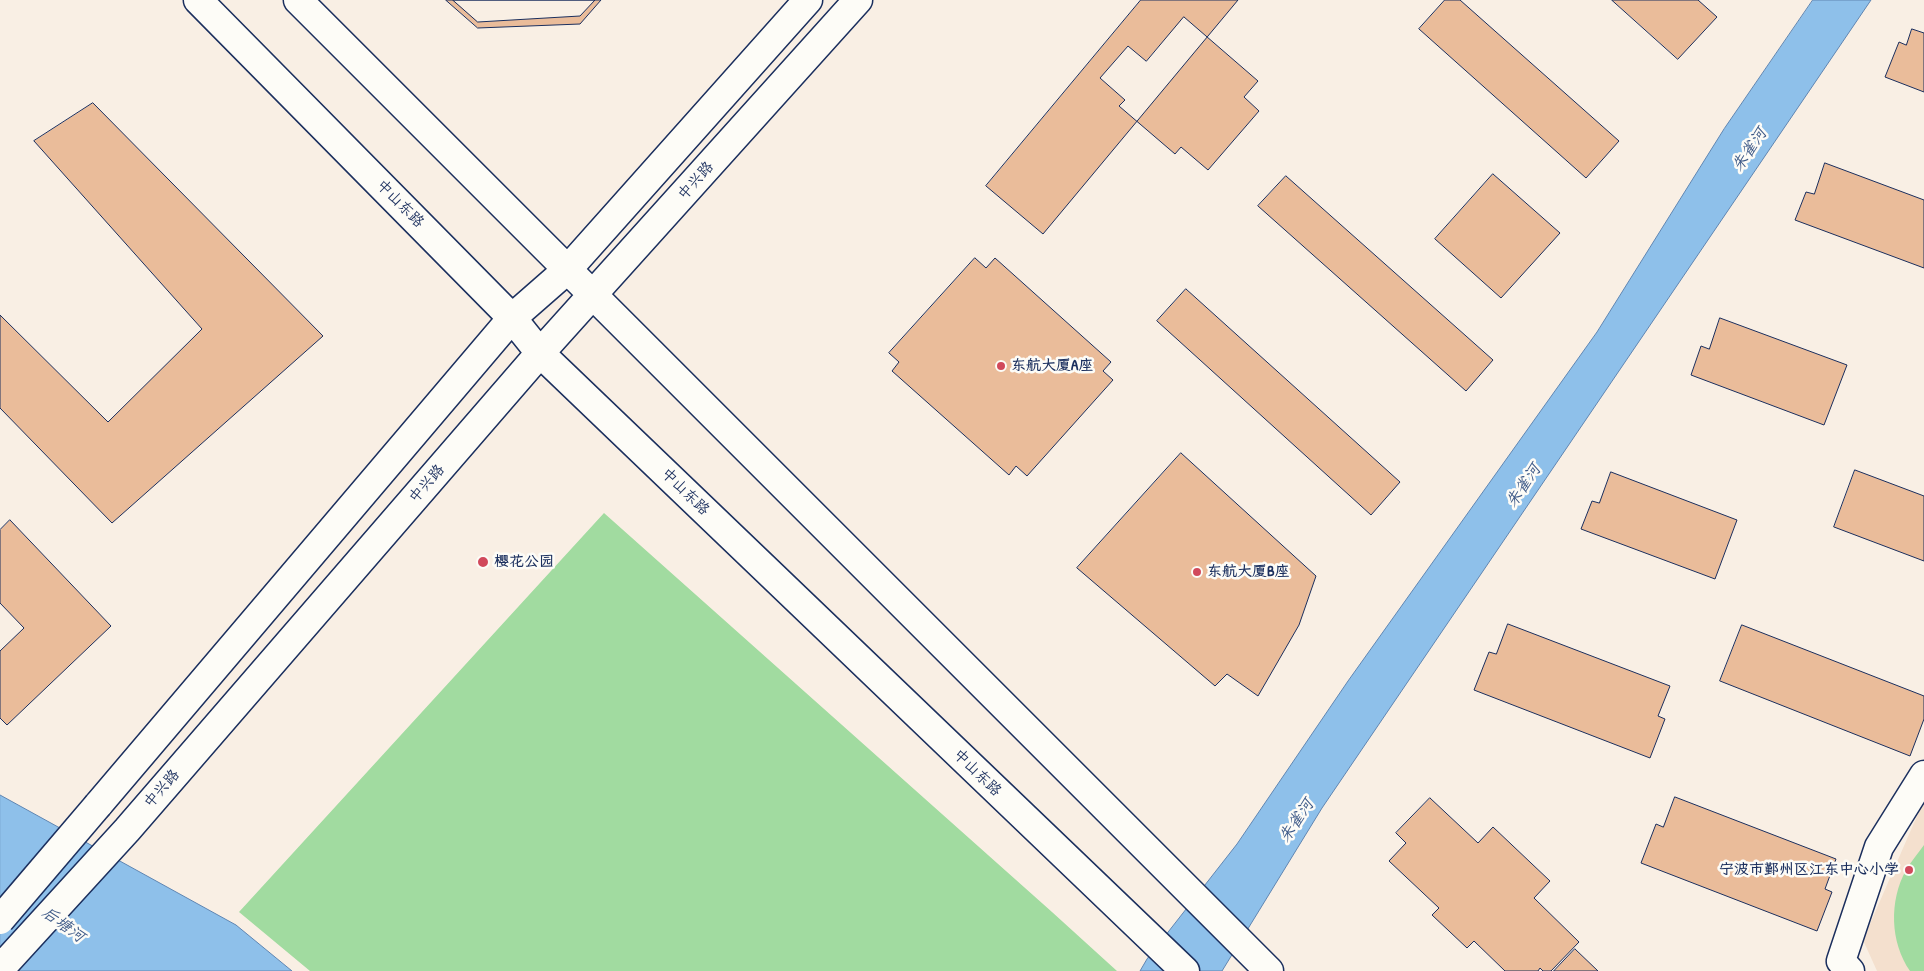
<!DOCTYPE html>
<meta charset="utf-8">
<style>
body{margin:0}
canvas{display:block;background:#f9efe4}
</style>
<canvas width="1924" height="971"></canvas>
<script>
const ctx = document.querySelector('canvas').getContext('2d');
ctx.lineJoin = 'round';
function paint(path, color) { ctx.fillStyle = color; ctx.fill(path, 'evenodd'); }
function stroke(path, color, width, dash) { ctx.strokeStyle = color; ctx.lineWidth = width; ctx.lineCap = dash ? 'butt' : 'round'; ctx.setLineDash(dash || []); ctx.stroke(path); }
function write(font, color, halo, rows, align = 'center') {
  ctx.font = font + ' "Patrick Hand","LXGW WenKai TC",sans-serif'; ctx.lineWidth = 5; ctx.setLineDash([]); ctx.textBaseline = 'middle'; ctx.strokeStyle = halo; ctx.fillStyle = color; for (const [text, x, y, turn = 0] of rows) {
    ctx.save(); ctx.translate(x, y); ctx.rotate((+turn || 0) * Math.PI / 180); ctx.textAlign = isNaN(turn) ? turn : align; if (halo) ctx.strokeText(text, 0, 0); ctx.fillText(text, 0, 0); ctx.restore();
  }
}
paint(new Path2D(`
 M1924 800V971H1877L1863 940Z`), '#f4e0ce');
paint(new Path2D(`
 M604 513 1052 912 1117 971H310L239 912Z
 M1924 845V971H1910C1890 942 1889 901 1906 870 1911 862 1918 853 1924 845Z`), '#a1dba0');
const water = new Path2D(`
 M1813 0H1871L1322 808 1222 971H1140L1147 959 1237 844 1348 681 1597 332 1724 129Z
 M0 795 236 925 292 971H7L0 965Z`);
paint(water, '#8ec0ea');
stroke(water, '#6086b2', 1);
const building = new Path2D(`
 M446 0H601L580 24 478 28Z
 M453 0H595L580 16 478 22Z
 M1141 0H1238L1043 234 986 186Z
 M1445 0H1460L1619 141 1586 178 1419 29Z
 M1612 0H1698L1717 17 1678 59Z
 M1184 17 1258 81 1244 97 1259 111 1208 170 1181 147 1175 154 1119 106 1125 100 1100 78 1128 46 1146 61Z
 M1912 29 1924 33V92L1885 77 1899 42 1906 45Z
 M93 103 323 336 112 523 0 408V315L108 422 202 329 34 141Z
 M1825 163 1924 200V268L1795 220 1806 192 1814 194Z
 M1493 174 1560 233 1501 298 1435 239Z
 M1286 176 1493 360 1466 391 1258 206Z
 M975 258 986 268 995 258 1111 362 1103 371 1113 380 1027 476 1016 466 1009 475 892 371 899 362 889 353Z
 M1186 289 1400 482 1371 515 1157 321Z
 M1720 318 1847 365 1824 425 1691 375 1701 346 1709 349Z
 M1181 453 1316 576 1299 625 1258 696 1227 674 1215 686 1077 568Z
 M1855 470 1924 496V561L1834 527Z
 M1611 472 1737 520 1715 579 1581 529 1592 501 1599 503Z
 M10 520 111 626 7 725 0 718V651L24 628 0 603V530Z
 M1508 624 1670 686 1658 716 1665 719 1650 758 1474 690 1489 652 1496 654Z
 M1742 625 1924 696V719L1910 756 1720 681Z
 M1675 797 1836 859 1825 889 1832 892 1817 931 1641 863 1656 824 1663 827Z
 M1430 798 1478 843 1493 827 1550 881 1534 898 1579 942 1551 971H1543L1540 968 1538 971H1505L1474 941 1467 948 1432 915 1439 908 1389 861 1406 843 1396 833Z
 M1575 949 1598 971H1554Z`);
paint(building, '#eabc9a');
stroke(building, '#1b2f5e', 1);
const street = new Path2D(`
 M1850 971 1841 961 1879 847 1924 775`);
const primary = new Path2D(`
 M198 0 512 318 540 353 1185 971
 M298 0 1269 971
 M98 805 512 318 568 269 808 0
 M0 969 127 830 540 353 858 0`);
stroke(street, '#1b2f5e', 31);
stroke(primary, '#1b2f5e', 31);
stroke(street, '#fdfcf7', 28);
stroke(primary, '#fdfcf7', 28);
const primaryBridge = new Path2D(`
 M0 920 98 805`);
stroke(primaryBridge, '#1b2f5e', 31, []);
stroke(primaryBridge, '#fdfcf7', 28);
for (const [x, y, r, color] of [
 [1001,366,5,"#d1495b"],
 [483,562,6,"#d1495b"],
 [1197,572,5,"#d1495b"],
 [1909,870,5,"#d1495b"]
]) { const dot = new Path2D(); dot.arc(x, y, r, 0, 2 * Math.PI); ctx.fillStyle = color; ctx.fill(dot); stroke(dot, '#fdfcf7', 2); }
write('15px', '#1b2f5e', '#fdfcf7', [
 ["中兴路",696,181,-48],
 ["中山东路",400,204,45],
 ["中兴路",427,484,-49],
 ["中山东路",685,492,44],
 ["中山东路",977,773,44],
 ["中兴路",162,789,-49]
]);
write('bold 15px', '#1b2f5e', '#fdfcf7', [
 ["东航大厦A座",1011,366],
 ["樱花公园",494,562],
 ["东航大厦B座",1207,572],
 ["宁波市鄞州区江东中心小学",1899,870,"right"]
], 'left');
write('italic 16px', '#3e5a88', '#fdfcf7', [
 ["朱雀河",1750,150,-56],
 ["朱雀河",1524,486,-56],
 ["朱雀河",1297,821,-56],
 ["后塘河",63,925,36]
]);
</script>
